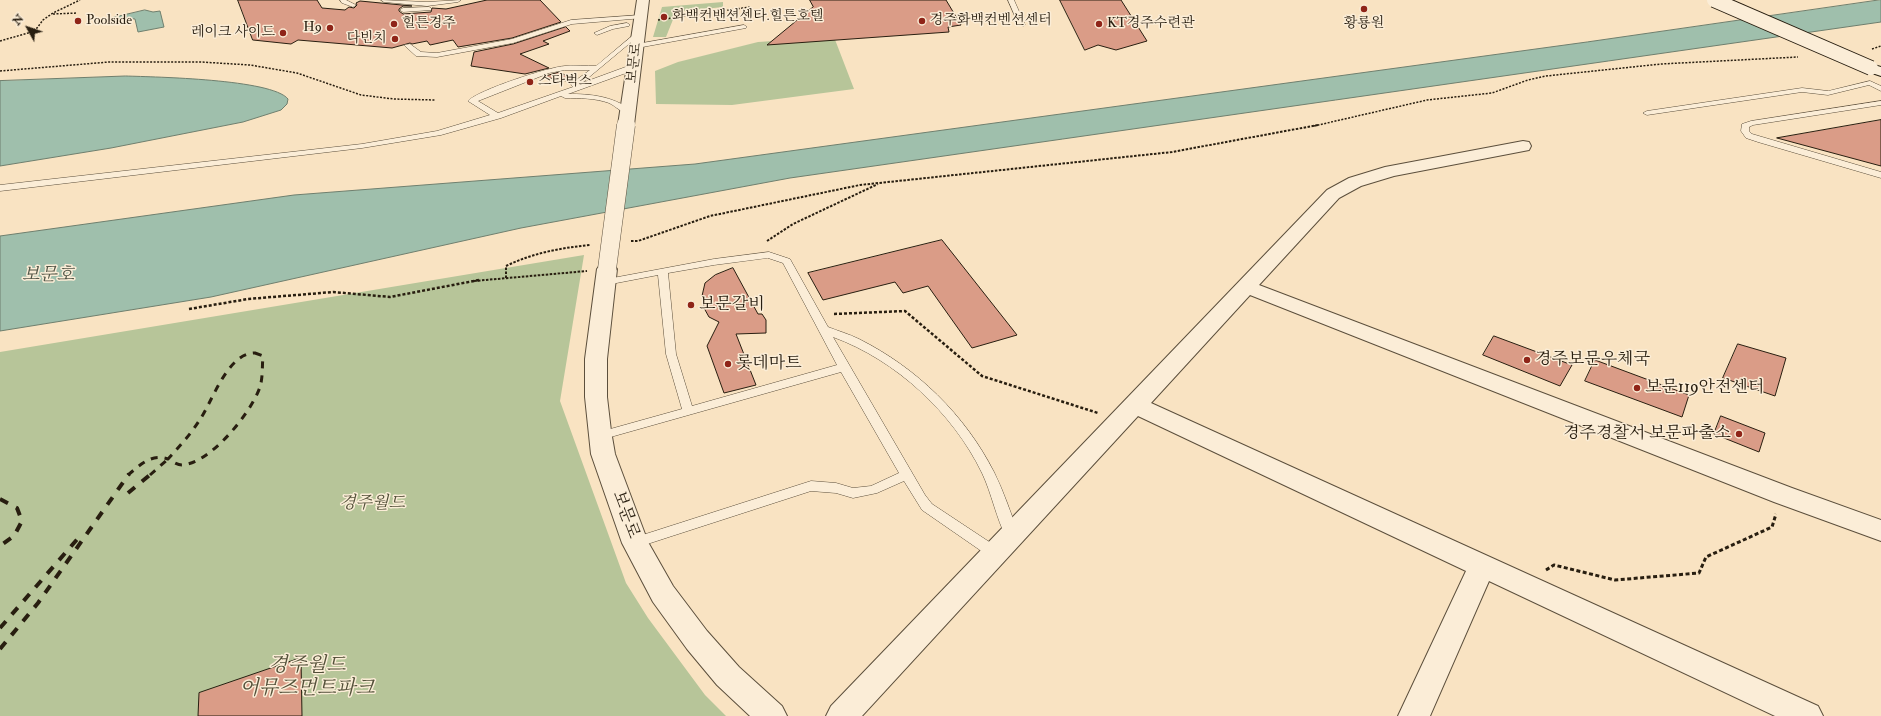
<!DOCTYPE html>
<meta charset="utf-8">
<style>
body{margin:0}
#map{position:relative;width:1881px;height:716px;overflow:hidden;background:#f9e3c2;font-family:"IM FELL Double Pica",serif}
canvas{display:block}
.north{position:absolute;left:8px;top:8px;width:40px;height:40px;-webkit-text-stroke:3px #fbedd7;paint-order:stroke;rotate:310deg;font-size:11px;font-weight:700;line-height:16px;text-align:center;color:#281e10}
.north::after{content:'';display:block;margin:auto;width:14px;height:18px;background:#281e10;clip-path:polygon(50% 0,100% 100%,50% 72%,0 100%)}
</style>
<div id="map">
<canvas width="1881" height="716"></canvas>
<div class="north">N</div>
</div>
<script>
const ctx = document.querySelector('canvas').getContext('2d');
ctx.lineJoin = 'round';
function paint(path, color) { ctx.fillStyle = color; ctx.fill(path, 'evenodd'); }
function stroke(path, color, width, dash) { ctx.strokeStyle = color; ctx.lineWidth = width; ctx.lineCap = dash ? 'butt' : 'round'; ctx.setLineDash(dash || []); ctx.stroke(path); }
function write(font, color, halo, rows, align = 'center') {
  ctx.font = font + ' "IM FELL Double Pica","Noto Serif KR",serif'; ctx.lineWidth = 3; ctx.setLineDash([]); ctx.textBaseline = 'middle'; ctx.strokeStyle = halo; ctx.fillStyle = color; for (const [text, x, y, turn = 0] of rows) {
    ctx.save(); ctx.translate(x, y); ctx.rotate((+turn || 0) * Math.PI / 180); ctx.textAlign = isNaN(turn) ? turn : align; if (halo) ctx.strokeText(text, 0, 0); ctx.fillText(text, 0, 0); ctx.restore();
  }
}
paint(new Path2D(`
 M723 2V7L676 12 666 37H653L662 7Z
 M834 37 854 89 732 105 656 104 655 71 678 62 758 42Z
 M584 255 560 401 626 583 648 618 705 695 726 716H0V352Z`), '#b7c599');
const water = new Path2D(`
 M1881 0V22L790 178 521 228 211 297 0 331V236L294 195 695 164 1587 42Z
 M145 10 153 12 160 11 164 27 138 32 135 19 123 18 111 20 112 18Z
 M126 76C155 77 272 79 288 99L287 104 281 110 243 122 111 148 0 166V81Z`);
paint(water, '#9fbfac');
stroke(water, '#6f7f6e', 1);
const building = new Path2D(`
 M238 0H317L322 8 345 10 349 7 354 8 357 5 356 3 360 1 412 6H403L399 9V11L403 14 431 12 432 8 446 9 487 0H540L561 22 512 38 458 47 453 40 430 45 427 41 412 44 410 43 392 48 298 40 291 44 253 40Z
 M810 0H946L961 25 948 27 949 32 767 45 813 7Z
 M1060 0H1121L1147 41 1116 50 1098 45 1085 50Z
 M566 27 570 31 543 41 549 44 520 54 549 68 525 74 471 66 474 52 513 44Z
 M560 72 568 77 567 81 543 77Z
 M1881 120V166L1777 138Z
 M942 240 1017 335 972 348 928 286 903 293 895 282 823 300 808 273Z
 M733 268 758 314H762L766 320V333L736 334 756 385 724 393 707 346 719 322 709 317 704 308 702 296 705 283 715 275Z
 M1494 336 1572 365 1560 386 1483 355Z
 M1738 344 1786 358 1775 396 1723 378Z
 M1595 360 1689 395 1682 417 1585 381Z
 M1721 416 1765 433 1759 452 1714 434Z
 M301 658 302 716H198L199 693Z`);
paint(building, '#da9c87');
stroke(building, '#281e10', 1);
const service = new Path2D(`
 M340 0H346L356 5 353 7 342 3Z
 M381 0 427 2 461 0 458 2 427 6 384 2Z
 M1008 0H1014L1025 25 1024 26 1019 25Z
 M429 7 431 8V10L403 12 400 10 403 8Z
 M641 15 643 16V18L572 24 513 43 437 57 416 56 404 45 410 44 421 52 437 53 512 39 571 20Z
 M627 23 630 25 629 26 613 29 597 35 594 33 610 26Z
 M744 25 747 27 746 28 637 48 633 46 637 44Z
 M637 32 642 33 582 83 631 65H637V69L568 94C591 94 612 96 631 110V114C623 115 616 106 609 103 595 98 580 98 565 98L561 96 501 118 441 135 362 148 0 191V185L362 144 437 131 490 115 468 101C478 90 549 67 565 66 576 65 586 66 596 66ZM565 70H590L572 83 571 85 573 87 498 113 478 101 549 73Z
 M1870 81 1881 86V91L1869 85 1828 95 1802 92 1647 115 1643 113 1647 111 1802 88 1828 91Z
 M1881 101V105L1753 125 1749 127V131L1752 134 1881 172V178L1758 142 1746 138 1741 131 1742 124 1751 121Z
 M769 252 790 259 828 327C838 331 849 334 859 339 917 368 965 415 994 472 1004 492 1011 514 1019 535L1017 539 1012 540 1007 539C996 518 992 494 982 473 953 413 896 360 833 337L925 495 932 504 1000 549 1002 553 1000 557 995 558 990 557 922 510 904 481 877 493 853 498 836 493 811 491 635 548 630 547 628 543 630 539 811 481 836 483 853 488 871 486 899 473 841 372 600 440 596 439 594 436 596 433 682 409 666 354 658 275 606 285 601 282 602 280 714 259ZM768 258 783 263 837 365 692 406 676 354 668 273 714 265Z`);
const minor = new Path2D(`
 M1523 141 1529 142 1531 146 1529 150 1394 176 1361 186 1339 198 1259 285 1792 488 1881 520V541L1774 502 1250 295 1151 403 1818 706 1823 716H1775L1489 581 1430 716H1398L1466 571 1138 416 862 716H826L831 706 1327 190 1349 178 1385 167Z`);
const tertiary = new Path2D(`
 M637 0H649L634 125 632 128 626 130 620 128 618 125Z
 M607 263 614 265 617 269 607 359V397L611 431 615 454 648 542 673 586 707 631 739 667 782 706 787 716H750L717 685 687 649 653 602 622 543 591 454 585 397V359L597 269 600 265Z`);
const secondary = new Path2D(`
 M1871 64 1881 67V76L1866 71 1864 68 1866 65Z`);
stroke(service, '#5c4f3c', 1);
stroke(minor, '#5c4f3c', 2);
stroke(tertiary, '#5c4f3c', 2);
stroke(secondary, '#281e10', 2);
stroke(new Path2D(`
 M53 14 77 13
 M658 20 750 7
 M0 41 28 33 37 28 43 20 53 13 80 0
 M1872 49 1881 46
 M0 71 109 62H201L250 65 297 73 361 95 394 99 435 100
 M1314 126 1427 100 1492 93 1528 80 1546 76 1661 64 1798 57`), '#281e10', 1.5, [2, 1.5]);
stroke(new Path2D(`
 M631 241H638L710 216 860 185 1172 152 1318 125
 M767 241 793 224 878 184
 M506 278V266C533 253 560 248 590 245
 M474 281 587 271`), '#281e10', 2, [2.5, 1.5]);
stroke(new Path2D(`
 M189 309 248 299 333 292 390 297 479 280
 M834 314 905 311 982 376 1098 413`), '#281e10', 2.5, [3, 2]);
stroke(new Path2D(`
 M1546 570 1554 565 1615 580 1699 573 1706 557 1772 527 1776 514`), '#281e10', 3, [4, 2.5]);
paint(service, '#fbedd7');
paint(minor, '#fbedd7');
paint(tertiary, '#fbedd7');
paint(secondary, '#fbedd7');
stroke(new Path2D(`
 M255 353 263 356C262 366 263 377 260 387 251 413 211 463 182 465 177 465 172 461 168 459 179 447 190 435 199 421 213 401 227 353 255 353Z
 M128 475C140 465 152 453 168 459
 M150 475 168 459`), '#281e10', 3, [7, 7]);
stroke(new Path2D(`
 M128 493 151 474
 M0 499 17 508 22 521 14 536 0 546
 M0 628 80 536
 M0 649 38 603 129 474`), '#281e10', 4, [9, 9]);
const tertiaryBridge = new Path2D(`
 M607 269 626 125`);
const secondaryBridge = new Path2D(`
 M1714 0 1871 68`);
stroke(tertiaryBridge, '#5c4f3c', 19, []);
stroke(secondaryBridge, '#281e10', 16, []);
stroke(tertiaryBridge, '#fbedd7', 18);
stroke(secondaryBridge, '#fbedd7', 14);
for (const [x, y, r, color] of [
 [1364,9,4,"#8f2418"],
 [664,17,4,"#8f2418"],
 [78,21,4,"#8f2418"],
 [922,21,4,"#8f2418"],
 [394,24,4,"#8f2418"],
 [1099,24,4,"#8f2418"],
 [330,28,4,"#8f2418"],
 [283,33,4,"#8f2418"],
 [395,39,4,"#8f2418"],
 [530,82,4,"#8f2418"],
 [691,305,4,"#8f2418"],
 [1527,360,4,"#8f2418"],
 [728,364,4,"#8f2418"],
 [1637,388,4,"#8f2418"],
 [1739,434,4,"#8f2418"]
]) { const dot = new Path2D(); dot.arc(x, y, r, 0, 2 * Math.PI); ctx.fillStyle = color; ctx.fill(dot); stroke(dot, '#fbedd7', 1.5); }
write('14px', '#281e10', '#fbedd7', [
 ["화백컨밴션센타.힐튼호텔",672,17],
 ["Poolside",86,21],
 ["경주화백컨벤션센터",930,21],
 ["힐튼경주",402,24],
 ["KT경주수련관",1107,24],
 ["황룡원",1364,24,"center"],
 ["H9",322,28,"right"],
 ["레이크 사이드",275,33,"right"],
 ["다빈치",387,39,"right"],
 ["스타벅스",538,82]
], 'left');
write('14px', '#281e10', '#fbedd7', [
 ["보문로",635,63,-83]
]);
write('17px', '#281e10', '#fbedd7', [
 ["보문갈비",699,305],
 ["경주보문우체국",1535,360],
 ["롯데마트",736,364],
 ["보문119안전센터",1645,388],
 ["경주경찰서 보문파출소",1731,434,"right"]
], 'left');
write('italic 17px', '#535039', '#fbedd7', [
 ["경주월드",372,504]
]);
write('17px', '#281e10', '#fbedd7', [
 ["보문로",625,515,70]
]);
write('italic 18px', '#525647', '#fbedd7', [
 ["보문호",48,276]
]);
write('italic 20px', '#535039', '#fbedd7', [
 ["경주월드",307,667],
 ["어뮤즈먼트파크",307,690]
]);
</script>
